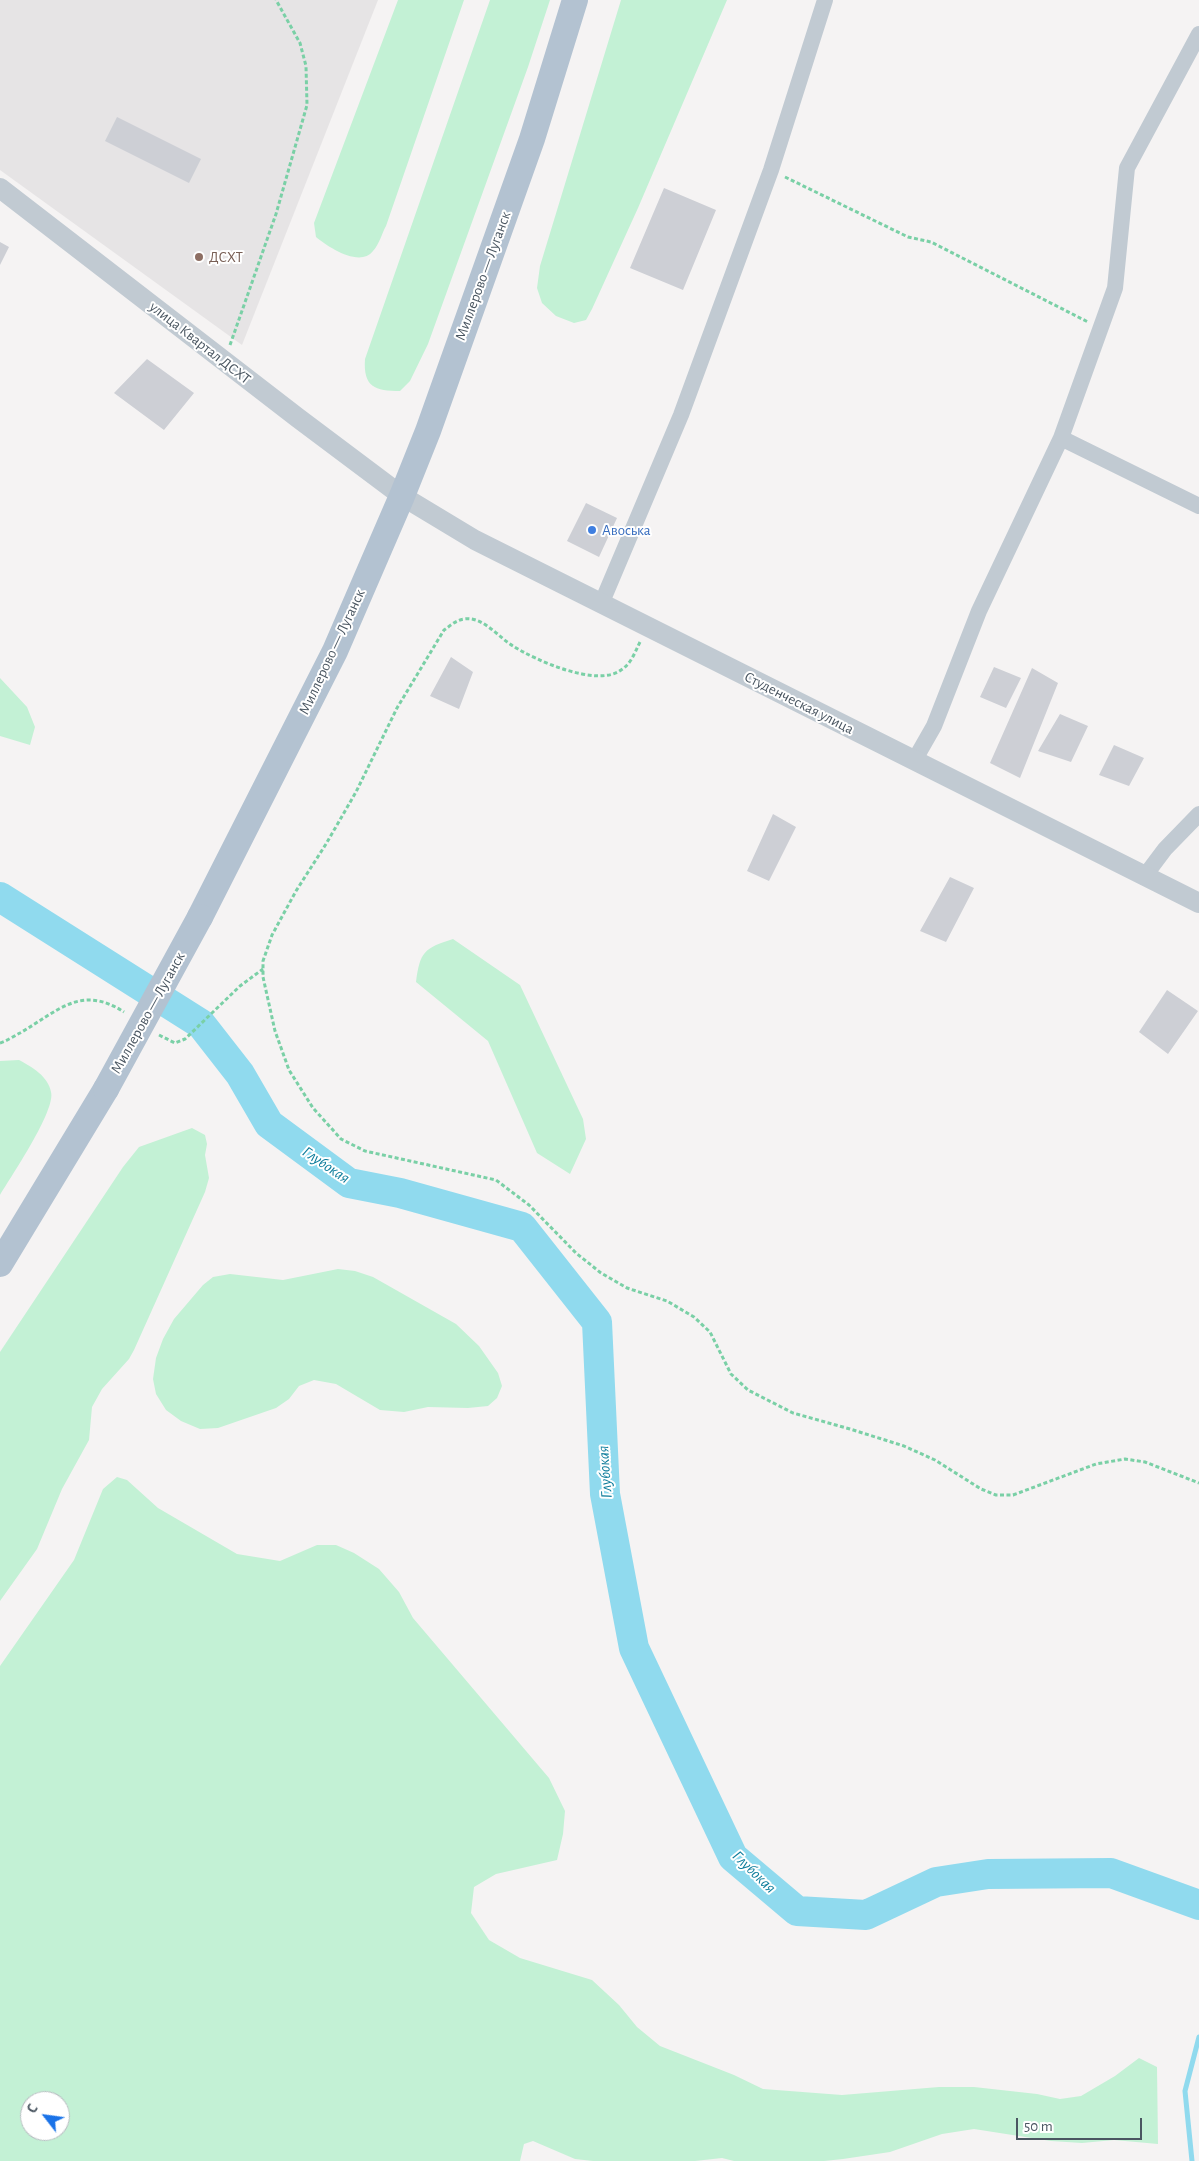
<!DOCTYPE html>
<meta charset="utf-8">
<style>
body{margin:0}
#map{position:relative;width:1199px;height:2161px;overflow:hidden;background:#f5f3f3;font-family:"Alegreya Sans",sans-serif}
canvas{display:block}
.north{position:absolute;left:20px;top:2091px;width:50px;height:50px;box-sizing:border-box;background:#fff;border:1px solid #b7bbc0;border-radius:50%;rotate:300deg;font-size:14px;font-weight:700;line-height:20px;text-align:center;color:#4a5661}
.north::after{content:'';display:block;margin:auto;width:18px;height:22px;background:#1a73e8;clip-path:polygon(50% 0,100% 100%,50% 72%,0 100%)}
.scale{position:absolute;left:1016px;top:2118px;width:126px;height:22px;box-sizing:border-box;border:2px solid #4a5661;border-top:0;padding-left:6px;font-size:15px;line-height:18px;white-space:nowrap;color:#4a5661;-webkit-text-stroke:4px #fff;paint-order:stroke}
</style>
<div id="map">
<canvas width="1199" height="2161"></canvas>
<div class="north">С</div>
<div class="scale">50 m</div>
</div>
<script>
const ctx = document.querySelector('canvas').getContext('2d');
ctx.lineJoin = 'round';
function paint(path, color) { ctx.fillStyle = color; ctx.fill(path, 'evenodd'); }
function stroke(path, color, width, dash) { ctx.strokeStyle = color; ctx.lineWidth = width; ctx.lineCap = dash ? 'butt' : 'round'; ctx.setLineDash(dash || []); ctx.stroke(path); }
function write(font, color, halo, rows, align = 'center') {
  ctx.font = font + ' "Alegreya Sans",sans-serif'; ctx.lineWidth = 4; ctx.setLineDash([]); ctx.textBaseline = 'middle'; ctx.strokeStyle = halo; ctx.fillStyle = color; for (const [text, x, y, turn = 0] of rows) {
    ctx.save(); ctx.translate(x, y); ctx.rotate((+turn || 0) * Math.PI / 180); ctx.textAlign = isNaN(turn) ? turn : align; if (halo) ctx.strokeText(text, 0, 0); ctx.fillText(text, 0, 0); ctx.restore();
  }
}
paint(new Path2D(`
 M0 0H378L242 345 0 170Z`), '#e6e4e5');
paint(new Path2D(`
 M398 0H464L386 226C382 233 379 245 373 251 360 268 328 247 316 237L314 223Z
 M490 0H550L528 67 428 344 410 381 400 391C375 391 363 387 365 359Z
 M621 0H727L638 208 592 309 586 320 574 323 556 316 542 303 537 288 540 266Z
 M0 678 27 707 35 727 30 745 0 736Z
 M453 939 520 985 583 1119 586 1139 570 1174 537 1153 488 1041 416 982C420 952 424 948 453 939Z
 M19 1060C32 1067 48 1076 51 1092 56 1110 11 1177 0 1195V1061Z
 M192 1128 205 1135 207 1144 205 1155 209 1178 205 1192 134 1350 129 1359 102 1389 92 1407 89 1440 62 1489 37 1549 0 1601V1352L123 1167 139 1147Z
 M338 1269 355 1271 373 1277 456 1324 479 1346 498 1373 502 1386 497 1398 488 1406 468 1408 428 1407 404 1412 380 1410 336 1384 314 1380 299 1386 289 1399 276 1408 218 1428 200 1429 181 1421 166 1410 156 1394 153 1379 156 1358 163 1339 174 1319 203 1285 213 1277 230 1274 283 1280Z
 M117 1477 127 1480 158 1508 237 1554 280 1561 317 1545H336L354 1553 379 1569 399 1592 413 1618 549 1778 565 1811 563 1834 557 1860 496 1874 474 1887 471 1913 489 1940 520 1958 592 1980 619 2005 637 2027 660 2046 734 2075 763 2089 842 2095 939 2087H974L1037 2094 1060 2099 1081 2096 1115 2076 1139 2058 1157 2067 1158 2144 1114 2140 1082 2143 1051 2141 974 2129 942 2134 890 2152 843 2159 824 2161H734L722 2158 695 2161H593L575 2159 533 2141 524 2144 520 2161H0V1666L74 1560 103 1489ZM30 2101H60V2131H30Z`), '#c3f1d5');
stroke(new Path2D(`
 M1192 2161 1185 2091 1199 2037`), '#90daee', 5);
stroke(new Path2D(`
 M0 897 201 1024 240 1074 269 1124 349 1183 400 1193 522 1227 597 1322 605 1494 634 1648 733 1857 797 1911 866 1915 936 1882 988 1874 1111 1873 1199 1905`), '#90daee', 30);
paint(new Path2D(`
 M117 117 201 159 189 183 105 141Z
 M664 188 716 210 683 290 630 268Z
 M0 242 9 247 0 265Z
 M147 359 194 393 164 430 114 393Z
 M586 503 617 518 599 557 567 541Z
 M451 657 473 672 459 709 430 696Z
 M994 667 1021 678 1006 708 980 697Z
 M1032 668 1058 683 1020 778 990 763Z
 M1060 714 1088 726 1071 762 1038 751Z
 M1114 745 1144 758 1129 786 1099 775Z
 M773 814 796 827 769 881 747 871Z
 M950 877 974 888 946 942 920 931Z
 M1167 990 1198 1011 1168 1054 1139 1032Z`), '#cdcfd5');
stroke(new Path2D(`
 M785 177 908 237 931 242 1088 322
 M230 345 276 214 307 105 306 66 300 43 276 0
 M640 642C635 652 631 664 621 670 597 688 535 660 513 646 498 637 483 616 464 619 456 620 450 626 444 630L397 708 356 792 326 844 296 891 272 935 263 961V977L275 1031 289 1070 313 1108 341 1139 365 1151 496 1180 529 1205 576 1253 601 1273 627 1288 667 1301 694 1317 710 1332 731 1374 748 1390 793 1413 850 1429 904 1446 935 1460 981 1489 996 1495H1013L1096 1464 1125 1459 1145 1462 1199 1483
 M159 1035 175 1043 185 1039 240 986 263 969
 M0 1043C7 1041 14 1036 20 1033 58 1011 81 984 124 1012`), '#7ad0a6', 3, [4, 2.5]);
stroke(new Path2D(`
 M1061 438 1199 506
 M602 602 681 415 771 170 825 0
 M914 761 934 726 979 611 1061 438 1115 288 1127 168 1199 34
 M1144 877 1165 849 1199 814`), '#c1cad2', 16);
stroke(new Path2D(`
 M0 188 298 418 402 496 475 540 1199 903`), '#c1cad2', 20);
stroke(new Path2D(`
 M200 917 335 651 402 496 428 431 532 139 575 0
 M0 1264 106 1089`), '#b3c2d1', 26);
stroke(new Path2D(`
 M106 1089 200 917`), '#b3c2d1', 26);
for (const [x, y, r, color] of [
 [199,257,5,"#8d6e63"],
 [592,530,5,"#3f7fe0"]
]) { const dot = new Path2D(); dot.arc(x, y, r, 0, 2 * Math.PI); ctx.fillStyle = color; ctx.fill(dot); stroke(dot, '#fff', 2); }
write('15px', '#785e54', '#fff', [
 ["ДСХТ",209,257]
], 'left');
write('15px', '#4a5661', '#fff', [
 ["Миллерово — Луганск",483,276,-70],
 ["улица Квартал ДСХТ",200,343,38],
 ["Миллерово — Луганск",332,652,-65],
 ["Студенческая улица",799,703,27],
 ["Миллерово — Луганск",148,1013,-61]
]);
write('15px', '#366cbe', '#fff', [
 ["Авоська",602,530]
], 'left');
write('italic 16px', '#0c7c9b', '#fff', [
 ["Глубокая",326,1165,34],
 ["Глубокая",605,1472,-94],
 ["Глубокая",754,1872,44]
]);
</script>
